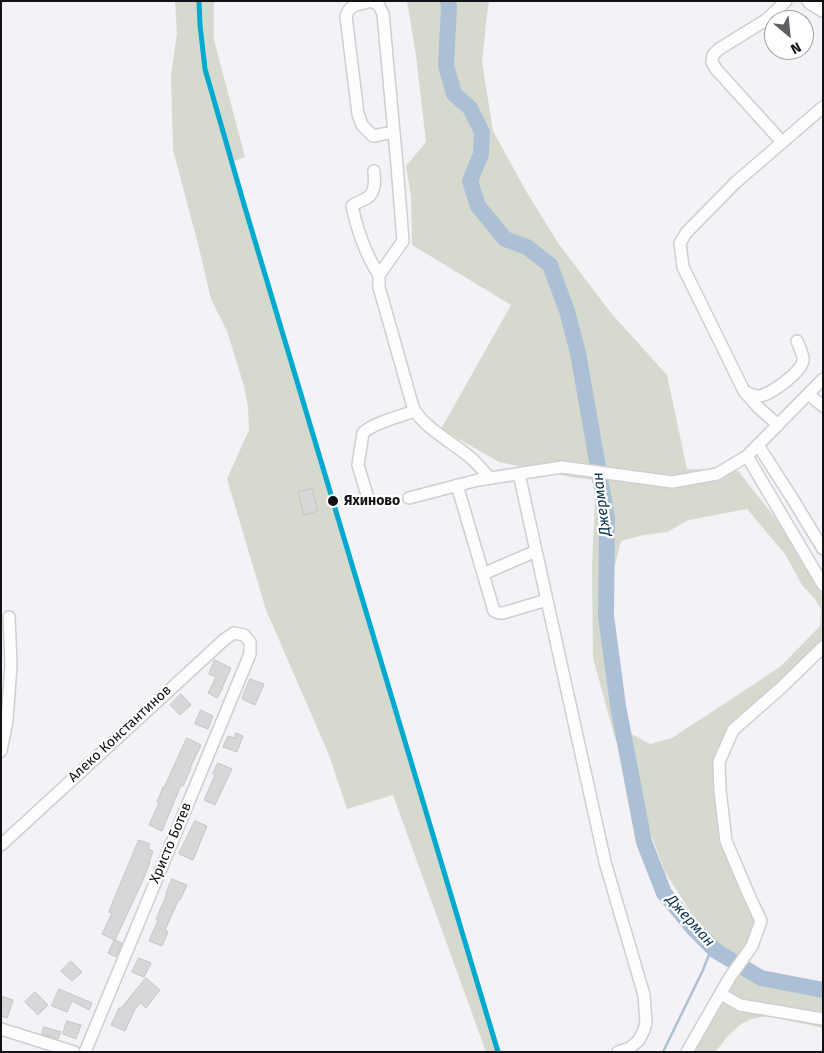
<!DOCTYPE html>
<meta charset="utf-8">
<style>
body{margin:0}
#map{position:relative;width:824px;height:1053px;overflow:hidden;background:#f4f1f7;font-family:"Fira Sans",sans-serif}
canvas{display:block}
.frame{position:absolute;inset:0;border:2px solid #131115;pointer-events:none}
.north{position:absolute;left:764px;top:10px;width:50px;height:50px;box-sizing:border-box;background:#fff;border:1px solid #a1a0a1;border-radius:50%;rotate:152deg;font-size:14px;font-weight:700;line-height:20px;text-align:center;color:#131115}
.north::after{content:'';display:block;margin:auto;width:18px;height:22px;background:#625f64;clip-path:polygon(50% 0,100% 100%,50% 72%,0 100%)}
</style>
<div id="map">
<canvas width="824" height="1053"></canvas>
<div class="frame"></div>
<div class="north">N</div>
</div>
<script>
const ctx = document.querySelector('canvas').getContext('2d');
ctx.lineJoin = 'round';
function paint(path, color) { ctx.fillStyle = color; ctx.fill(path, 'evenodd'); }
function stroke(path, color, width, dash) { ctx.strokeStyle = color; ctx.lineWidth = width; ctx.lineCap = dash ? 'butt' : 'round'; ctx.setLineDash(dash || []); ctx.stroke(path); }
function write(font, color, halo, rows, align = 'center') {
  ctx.font = font + ' "Fira Sans",sans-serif'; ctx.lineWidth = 4.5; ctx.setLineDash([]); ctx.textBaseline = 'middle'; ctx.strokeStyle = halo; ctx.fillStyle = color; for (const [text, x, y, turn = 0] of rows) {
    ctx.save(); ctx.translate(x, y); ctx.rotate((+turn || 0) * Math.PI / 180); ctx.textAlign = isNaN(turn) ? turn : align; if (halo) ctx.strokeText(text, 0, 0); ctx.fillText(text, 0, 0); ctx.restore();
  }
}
paint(new Path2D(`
 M175 1H214V40L245 157 232 162 435 843 501 1052H486L393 795 347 809 329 755 266 610 227 479 249 430 248 407 244 386 227 331 211 299 198 244 173 150 171 75 177 34Z
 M407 1H489L487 14 482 62 493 131 526 191 558 243 611 313 667 375 687 469 738 471 789 535 823 596V638L771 697 718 750 719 817 764 922 748 966 823 988V1028L768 1016 752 1019 741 1024 728 1036 715 1052H687L735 970 700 927 665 872 614 735 593 658 592 567 596 480 571 477 499 462 441 429 511 305 412 245 411 196 406 166 426 142 416 55ZM747 509 785 554 802 585 814 598 821 609 820 626 780 667 672 738 650 744 624 730 611 624 614 569 621 541 644 535 667 532 689 520Z`), '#d6dace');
stroke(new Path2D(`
 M663 1052 703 970 712 947`), '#abc0d5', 2.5);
stroke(new Path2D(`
 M448 1 449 7 446 65 454 94 470 108 482 132 481 154 470 181 478 206 505 239 527 247 550 265 567 311 578 353 607 518 606 616 618 706 644 842 664 893 693 928 716 951 761 978 823 990`), '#abc0d5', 16);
const building = new Path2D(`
 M312 489 318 511 304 515 298 492Z
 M215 660 231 668 222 688H223L217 698 208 693 216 677 209 674Z
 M250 679 264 684 255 705 242 699Z
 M181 694 191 705 180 715 170 705Z
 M201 710 213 716 208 729 195 724Z
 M236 733 243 736 237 752 223 747 228 736 234 738Z
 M187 738 201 745 190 768H191L183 786 181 785 162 831 149 825 159 803 157 802 163 787H164Z
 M218 763 232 769 215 805 204 800 215 775 213 774Z
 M195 821 207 826 193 860 179 854Z
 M139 840 150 844 148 849 153 851 149 863H150L142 882 115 940 122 943 116 957 108 953 114 940 102 934 112 913 109 912Z
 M172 879 187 885 180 900 179 899 165 930 168 932 162 946 149 941 158 920 156 919 167 894H166Z
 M139 958 151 963 144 977 132 972Z
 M71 961 82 972 72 981 61 971Z
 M146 978 160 990 146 1008 140 1003 134 1011 125 1031 111 1025 119 1008H121Z
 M59 989 92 1003 89 1010 72 1001 67 1012 52 1006Z
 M35 992 48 1005 38 1015 25 1002Z
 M1 996 13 1000 7 1018 1 1016Z
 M67 1021 81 1025 76 1039 63 1034Z
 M44 1027 61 1032 58 1039 42 1034Z`);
paint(building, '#d9d6d8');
stroke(building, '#c7c4c6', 1);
const minor = new Path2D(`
 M394 132 373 136 362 125 358 114 346 16C349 7 355 4 365 3 367 2 370 1 373 2 379 3 381 9 383 14L397 165 403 241 379 275V287L413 407C422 427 454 443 471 458 478 464 484 472 490 478
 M782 142 716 69 712 62 713 55 719 49 766 20 786 1
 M374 171C375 183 376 195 363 200 359 202 355 203 352 206 357 229 366 255 379 275
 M744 391C749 394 754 396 759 396 770 395 804 371 803 359 803 354 799 346 797 341
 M808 394 823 406
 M778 425 759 408 744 391 683 267 680 243 686 233 735 183 823 107
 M758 445 792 498 823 549
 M747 456 823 585
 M519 474 605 862 644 995 646 1023 644 1030 639 1040 630 1048 618 1052
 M457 485 494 611 499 613H503L547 600
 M367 495 358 465 363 433C373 423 401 416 415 411
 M409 498 478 480 562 467 672 482 717 474 747 456 823 379
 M483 574 536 551
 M1 751 7 721 11 665 9 617
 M1 845 225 639 234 633 244 635 250 642V654L85 1052
 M721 994 740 1005 823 1019
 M1 1029 74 1052
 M687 1052 730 977 752 946 761 921 748 893 726 841 720 790 719 762 733 730 783 686 823 647`);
const major = new Path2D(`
 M810 1 823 9`);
stroke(minor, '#d0ced2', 14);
stroke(major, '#d0ced2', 18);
stroke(minor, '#fdfdfe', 11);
stroke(major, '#fdfdfe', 15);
stroke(new Path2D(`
 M199 1 200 25 205 69 243 201 498 1052`), '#00a9ce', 5);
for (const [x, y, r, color] of [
 [333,501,6,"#131115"]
]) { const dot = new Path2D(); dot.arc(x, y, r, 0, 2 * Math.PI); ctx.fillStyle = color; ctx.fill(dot); stroke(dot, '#fff', 2); }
write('bold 14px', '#131115', '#fff', [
 ["Яхиново",344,501]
], 'left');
write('14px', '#131115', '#fff', [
 ["Алеко Константинов",120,734,-43],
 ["Христо Ботев",171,843,-67]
]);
write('italic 15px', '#0c314e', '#fff', [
 ["Джерман",602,504,-97],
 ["Джерман",690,921,48]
]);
</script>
